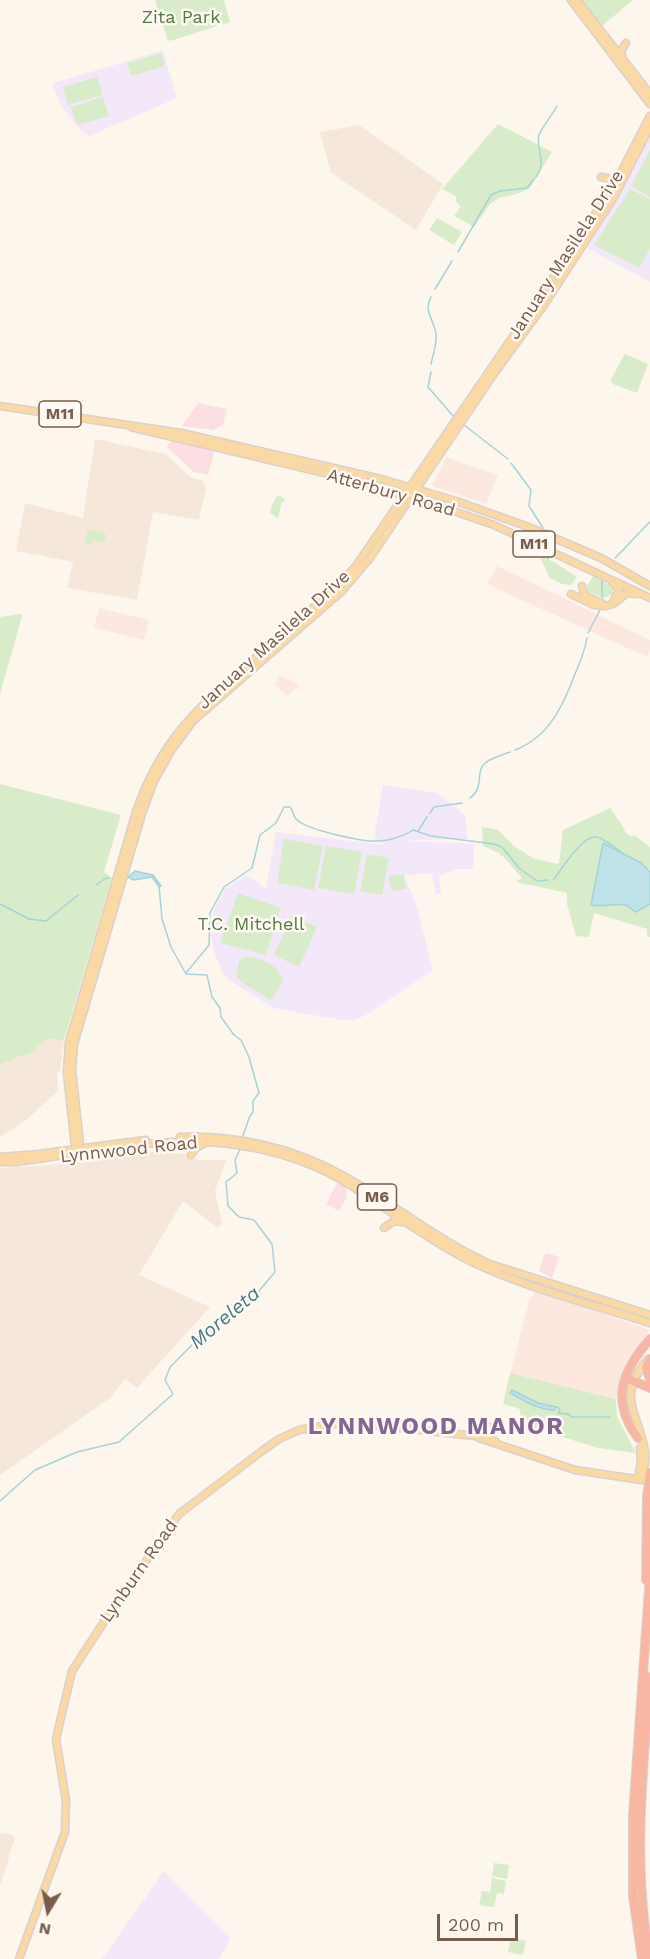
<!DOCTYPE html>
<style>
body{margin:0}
#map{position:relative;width:650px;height:1959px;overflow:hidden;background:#fdf6ec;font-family:"Work Sans",sans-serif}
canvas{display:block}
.north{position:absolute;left:18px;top:1881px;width:60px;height:60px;-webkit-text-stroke:4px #fffaf3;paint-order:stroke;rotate:190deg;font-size:16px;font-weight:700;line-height:24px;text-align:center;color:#7a5c4d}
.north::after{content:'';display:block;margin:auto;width:21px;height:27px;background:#7a5c4d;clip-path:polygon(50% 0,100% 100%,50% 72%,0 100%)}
.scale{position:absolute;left:437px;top:1914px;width:81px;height:27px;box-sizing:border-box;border:3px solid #7a5c4d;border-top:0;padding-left:8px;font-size:18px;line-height:21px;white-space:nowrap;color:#7a5c4d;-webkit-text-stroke:4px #fffaf3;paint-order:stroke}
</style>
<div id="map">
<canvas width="650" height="1959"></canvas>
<div class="north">N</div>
<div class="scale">200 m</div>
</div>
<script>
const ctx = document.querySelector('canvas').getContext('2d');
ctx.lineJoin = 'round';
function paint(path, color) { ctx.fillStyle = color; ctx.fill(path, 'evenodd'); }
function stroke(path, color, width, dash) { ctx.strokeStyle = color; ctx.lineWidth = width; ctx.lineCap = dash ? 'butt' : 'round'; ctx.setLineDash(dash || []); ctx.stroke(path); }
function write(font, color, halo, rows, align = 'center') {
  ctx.font = font + ' "Work Sans",sans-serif'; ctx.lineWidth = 5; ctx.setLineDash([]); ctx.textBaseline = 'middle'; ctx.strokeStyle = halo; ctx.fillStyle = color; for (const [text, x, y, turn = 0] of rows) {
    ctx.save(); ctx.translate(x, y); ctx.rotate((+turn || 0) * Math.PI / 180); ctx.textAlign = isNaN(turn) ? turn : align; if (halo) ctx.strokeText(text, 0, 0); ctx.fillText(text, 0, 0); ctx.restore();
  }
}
paint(new Path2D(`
 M359 125 443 184 416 230 331 173 320 132Z
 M95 439 166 454 190 477 203 481 206 488 199 520 153 512 137 600 67 588 73 562 16 551 25 503 83 518Z
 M46 1039 64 1040 60 1072 57 1071 58 1091 26 1120 0 1137V1064L32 1052Z
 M153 1152 186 1154 198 1160H226L215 1191 222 1224 218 1228 183 1201 139 1275 210 1307 137 1388 125 1379 110 1398 0 1475V1168L64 1164Z
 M0 1833 11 1834 15 1838 0 1886Z`), '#f5e8da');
paint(new Path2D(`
 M446 457 498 475 486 504 432 486Z
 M497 566 650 640V650L647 657 487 584Z
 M99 608 149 620 144 640 94 628Z
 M279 675 300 685 287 696 275 684Z
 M535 1292H541L650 1330 627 1361 616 1399 510 1373 530 1298Z`), '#fde8e0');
paint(new Path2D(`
 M161 51 164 53 176 96 175 99 89 136 79 129 61 105 53 86 54 83Z
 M650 136V282L585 247 612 206Z
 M383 785 437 793 465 815 468 839 414 840 401 843 412 841 474 844 473 869H456L439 876 441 893 436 895 431 873 407 875 406 873 405 877 417 907 433 970 366 1015 355 1020H338L333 1017 330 1018 273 1008 229 980 223 973 215 955 210 930 215 908 225 889 247 875 266 889 276 832 385 845 374 837Z
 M164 1871 231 1938 219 1959H102Z`), '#f3e8fa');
paint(new Path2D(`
 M198 403 227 409 223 424 213 430 182 426Z
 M171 440 215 449 208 475 194 472 167 447Z
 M337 1183 346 1187 347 1197 339 1211 326 1204Z
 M547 1253 559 1257 552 1278 539 1271 544 1255Z`), '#fbdfe3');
paint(new Path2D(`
 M155 0H224L230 22 170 41 167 39Z
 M580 0H633L601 27Z
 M161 53 165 66 131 76 127 63Z
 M97 77 103 95 68 105 63 87Z
 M103 97 109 116 77 125 71 107Z
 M498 124 552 152 530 188 520 193 499 198 490 204 474 227 454 216 461 206 455 201 457 197 442 189Z
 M650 150V197L631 186Z
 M630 189 650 199V249L639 268 594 245Z
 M437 218 462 232 454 245 429 230Z
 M625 354 648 364 637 393 615 385 610 381Z
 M277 496 283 497 285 502H282L278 518 270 513 272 505Z
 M88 529 103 532 106 535 105 540 101 543 93 540 91 545 85 543Z
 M540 557C553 559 565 570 577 577L571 585 562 584 549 577Z
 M594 575 613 588V594L605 598 584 590Z
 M21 614 22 616 0 694V617Z
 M0 784 121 815 104 872 112 878 64 1040 46 1039 32 1052 0 1064Z
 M610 808C614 815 625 827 625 832L630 836H635L650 847V937H647V929L594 913 589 937 576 936 567 904V893L516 882 522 878C507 861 505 854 483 846L482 827 498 830 514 846 534 859 559 864 563 830Z
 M284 839 323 846 314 890 277 883Z
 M326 846 362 852 354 894 318 888Z
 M367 854 389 858 382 895 360 891Z
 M403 874 406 889 392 891 389 876Z
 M238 893 281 908 266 955 220 943Z
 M292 916 317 927 299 967 274 955Z
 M246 956C266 960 272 962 284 979L278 990 270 1000 241 982 236 976 239 961Z
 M510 1373 616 1399 617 1417 636 1453 598 1448 521 1424 520 1409 503 1404Z
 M494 1863 509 1865 507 1879 492 1876Z
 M492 1878 506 1881 504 1894 497 1893 494 1907 479 1905 482 1891 490 1892Z
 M511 1938 526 1941 523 1955 508 1952Z`), '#d8ecc9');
const water = new Path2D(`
 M603 843 641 863 650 872V904L636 912C632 910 629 906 625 905 619 903 602 907 591 905Z
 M135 871 153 875 161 886 159 887 152 877 134 880 128 877Z
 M512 1390 538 1403 556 1407 554 1410C538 1410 524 1400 510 1393Z`);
paint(water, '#bfe3e8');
stroke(water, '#a5d3da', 1.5);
stroke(new Path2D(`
 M536 177C548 159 535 151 539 135 543 125 552 116 557 106
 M458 252 491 195 500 191 527 188 534 179
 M435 289 452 261
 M431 297C423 310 434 320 436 334 437 345 433 354 431 364
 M431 372 428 387 454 417
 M464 425 508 459
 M511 463 531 490 529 506 543 528
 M615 558C627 547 637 534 650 522
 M548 559V557
 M602 580V598
 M588 633 600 610
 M515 750C549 737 563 706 575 674 580 662 585 651 587 638
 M470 798C485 787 475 773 484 764 490 758 503 755 510 752
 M430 813 434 807 462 803
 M418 831 427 817
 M554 879C562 869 583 834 597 837 605 839 614 847 621 852
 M96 885 106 878H109
 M159 886 162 919 171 947 186 974 207 975 212 997 220 1008 221 1017 234 1035 241 1040 249 1057 259 1093 253 1101V1112L249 1118 242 1139
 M0 904 29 919 46 921 78 895
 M186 973 209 945 210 913 224 887 252 868 260 835 276 823 284 807H290C293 810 293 816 296 819 306 830 363 842 377 841 388 841 404 836 413 830L431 836 494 844 502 847 519 868 537 881 548 880
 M556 1407H558L560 1411 558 1413 569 1414 571 1417H610
 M0 1501 35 1470 77 1452 119 1442 173 1394 165 1380 170 1367 196 1341 252 1299 275 1272 272 1244 254 1220 239 1217 228 1206 226 1182 237 1173 235 1160 241 1147`), '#a5d3da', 1.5);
const major = new Path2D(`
 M571 0 650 104
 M577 0 650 94
 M622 56 621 51 626 43
 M601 177 611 179 618 178
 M0 406 181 433 381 479 456 501 526 526 601 558 650 586
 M131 427 329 474 445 508 494 525 650 598
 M612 582 617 586 619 591 614 600
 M582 586 584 595 602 603
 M571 594 594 605 605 606 613 604 627 593 638 594
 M180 1137C235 1135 291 1147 340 1174 392 1202 436 1240 490 1264L650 1315
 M81 1154 72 1070 74 1044 142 814 154 781 171 751 193 721 342 591 370 558 493 375 544 305 614 197 650 127
 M76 1155 67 1073 69 1042 136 812C159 744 193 712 245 667 276 640 306 614 336 588L356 566 572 250 618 178 650 116
 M191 1155 196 1148 205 1143
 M0 1157 39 1154 146 1140
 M0 1162H16C88 1153 166 1134 237 1145 273 1150 308 1161 340 1179 384 1205 424 1238 470 1261 525 1288 592 1304 650 1323
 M384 1228 394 1221 403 1222
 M489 1427 490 1437 496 1442
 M479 1438 575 1470 642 1480C644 1471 646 1461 645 1452 639 1412 615 1398 648 1359
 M638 1479 641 1462 640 1448
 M19 1959 65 1832 66 1801 56 1739 72 1671 109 1614 179 1514 262 1451 279 1439 299 1430 346 1422 484 1437`);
const highway = new Path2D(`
 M650 1359 646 1367 650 1380
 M631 1380 650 1388
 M638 1438C610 1400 622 1371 650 1339
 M646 1580 647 1497 650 1473
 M650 1677C643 1771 632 1866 650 1959
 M642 1959 633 1896V1815L650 1575`);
stroke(major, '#dad1cd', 9);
stroke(highway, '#dad1cd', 10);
stroke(major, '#fbd9a5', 6);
stroke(highway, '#f7b7a3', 8);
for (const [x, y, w] of [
 [60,414,42],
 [534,544,42],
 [377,1197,39]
]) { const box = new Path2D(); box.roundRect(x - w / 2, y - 13, w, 26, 4.5); ctx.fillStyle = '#fffaf3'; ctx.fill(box); stroke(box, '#7a5c4d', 1.5); }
write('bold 16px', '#7a5c4d', null, [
 ["M11",60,414],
 ["M11",534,544],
 ["M6",377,1197]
]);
write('18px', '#537a41', '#fffaf3', [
 ["Zita Park",181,18],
 ["T.C. Mitchell",251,925]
]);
write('18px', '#7a5c4d', '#fffaf3', [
 ["January Masilela Drive",566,255,-57],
 ["Atterbury Road",391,493,16],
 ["January Masilela Drive",274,640,-42],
 ["Lynnwood Road",129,1150,-6],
 ["Lynburn Road",139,1571,-55]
]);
write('italic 20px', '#437c86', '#fffaf3', [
 ["Moreleta",225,1318,-40]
]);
ctx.letterSpacing = '1.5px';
write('bold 24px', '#846695', '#fffaf3', [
 ["LYNNWOOD MANOR",436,1427]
]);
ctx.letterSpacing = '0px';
</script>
